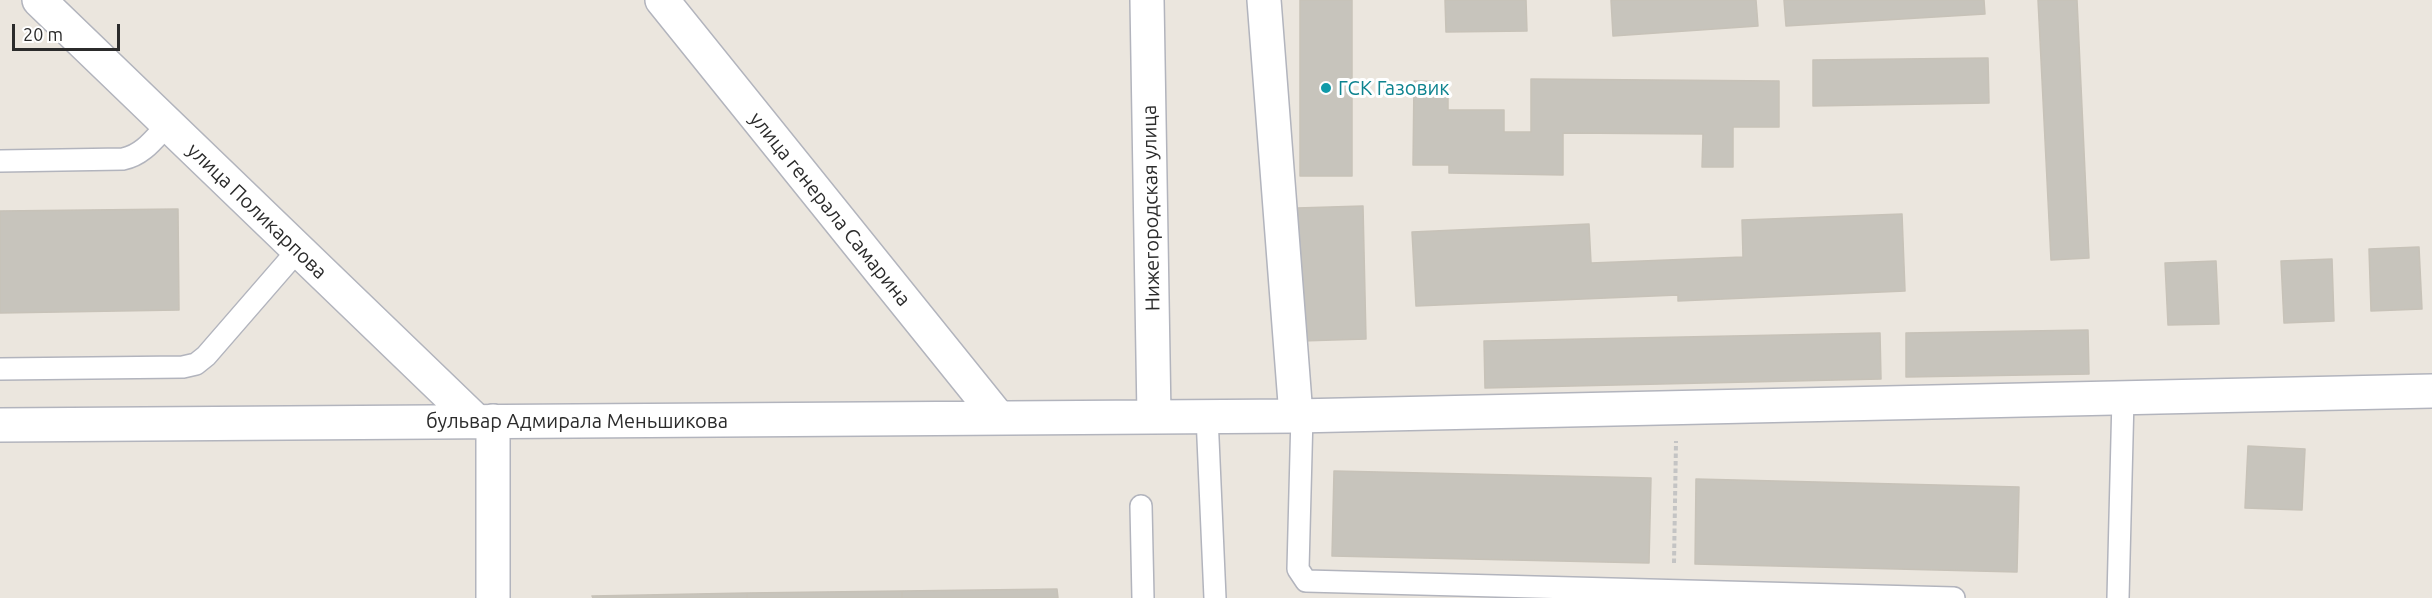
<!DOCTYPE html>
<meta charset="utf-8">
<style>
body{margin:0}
#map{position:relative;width:2432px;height:598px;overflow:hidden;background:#ebe6de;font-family:Ubuntu,sans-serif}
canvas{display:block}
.scale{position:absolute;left:12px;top:24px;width:108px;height:27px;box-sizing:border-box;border:3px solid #2b2b2b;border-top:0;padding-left:8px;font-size:18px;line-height:21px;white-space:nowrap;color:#2b2b2b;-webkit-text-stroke:4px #fff;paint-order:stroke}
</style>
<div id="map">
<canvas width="2432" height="598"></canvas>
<div class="scale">20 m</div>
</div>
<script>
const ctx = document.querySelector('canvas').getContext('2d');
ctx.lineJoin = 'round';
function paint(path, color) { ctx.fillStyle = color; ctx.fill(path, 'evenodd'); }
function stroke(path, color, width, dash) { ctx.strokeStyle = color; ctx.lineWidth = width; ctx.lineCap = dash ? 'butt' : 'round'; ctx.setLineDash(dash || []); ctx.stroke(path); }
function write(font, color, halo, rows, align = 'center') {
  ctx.font = font + ' Ubuntu,sans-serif'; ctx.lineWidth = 6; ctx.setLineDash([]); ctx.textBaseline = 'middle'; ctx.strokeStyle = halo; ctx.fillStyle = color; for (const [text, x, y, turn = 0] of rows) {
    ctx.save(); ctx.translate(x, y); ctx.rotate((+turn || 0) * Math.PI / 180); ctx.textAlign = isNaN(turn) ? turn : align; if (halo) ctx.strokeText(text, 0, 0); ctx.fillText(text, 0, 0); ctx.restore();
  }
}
const building = new Path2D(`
 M1300 0H1352V176H1300Z
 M1445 0H1526L1527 31 1446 32Z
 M1611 0H1756L1758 26 1613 36Z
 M1784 0H1984L1985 14 1786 26Z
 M2038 0H2077L2089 258 2051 260Z
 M1988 58 1989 103 1813 106V60Z
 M1531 79 1779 81V127H1733V167H1702L1703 134 1563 133V175L1449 173V165H1413L1414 81 1448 82V110H1504V132H1531Z
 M1363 206 1366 339 1301 341 1297 208Z
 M178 209 179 310 0 313V211Z
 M1902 214 1905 291 1678 301V295L1416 306 1412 232 1589 224 1591 263 1743 257 1742 220Z
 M2419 247 2422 309 2371 311 2369 249Z
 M2332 259 2334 321 2284 323 2281 261Z
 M2216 261 2219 324 2168 325 2165 263Z
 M2088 330 2089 374 1906 377V333Z
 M1880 333 1881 379 1485 388 1484 341Z
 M2248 446 2305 449 2302 510 2245 508Z
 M1334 471 1651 478 1649 563 1332 556Z
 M1696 479 2019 487 2017 572 1695 564Z
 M1057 589 1058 598H902V591Z
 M902 591V598H747V593Z
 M747 593V598H593L592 596Z`);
paint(building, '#c7c4bc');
stroke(building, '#c7c2b8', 1.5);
const lane = new Path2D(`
 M0 161 123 159C143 155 154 139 168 124
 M0 369 183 367 196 364 206 356 298 250
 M1302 415 1298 569 1306 581 1954 598
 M1207 416 1215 598
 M1141 506 1143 598
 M2118 598 2123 398`);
const street = new Path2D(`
 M39 0 476 421
 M662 0 998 417
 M1147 0 1154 416
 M1264 0 1296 416
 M0 425 1296 416 2432 391
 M493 598V421`);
stroke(lane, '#b2b4bd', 24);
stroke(street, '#b2b4bd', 36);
stroke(new Path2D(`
 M1674 563 1676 441`), '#c4c4c4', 4, [4.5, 3]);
stroke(lane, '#fff', 21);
stroke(street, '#fff', 33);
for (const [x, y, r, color] of [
 [1326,88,6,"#0f9aa8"]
]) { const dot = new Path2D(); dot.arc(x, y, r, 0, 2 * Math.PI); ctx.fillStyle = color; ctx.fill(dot); stroke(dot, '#fff', 2); }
write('20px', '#0d838f', '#fff', [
 ["ГСК Газовик",1338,88]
], 'left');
write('20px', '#2b2b2b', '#fff', [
 ["Нижегородская улица",1151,208,-91],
 ["улица генерала Самарина",830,209,51],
 ["улица Поликарпова",257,211,44],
 ["бульвар Адмирала Меньшикова",577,421]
]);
</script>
